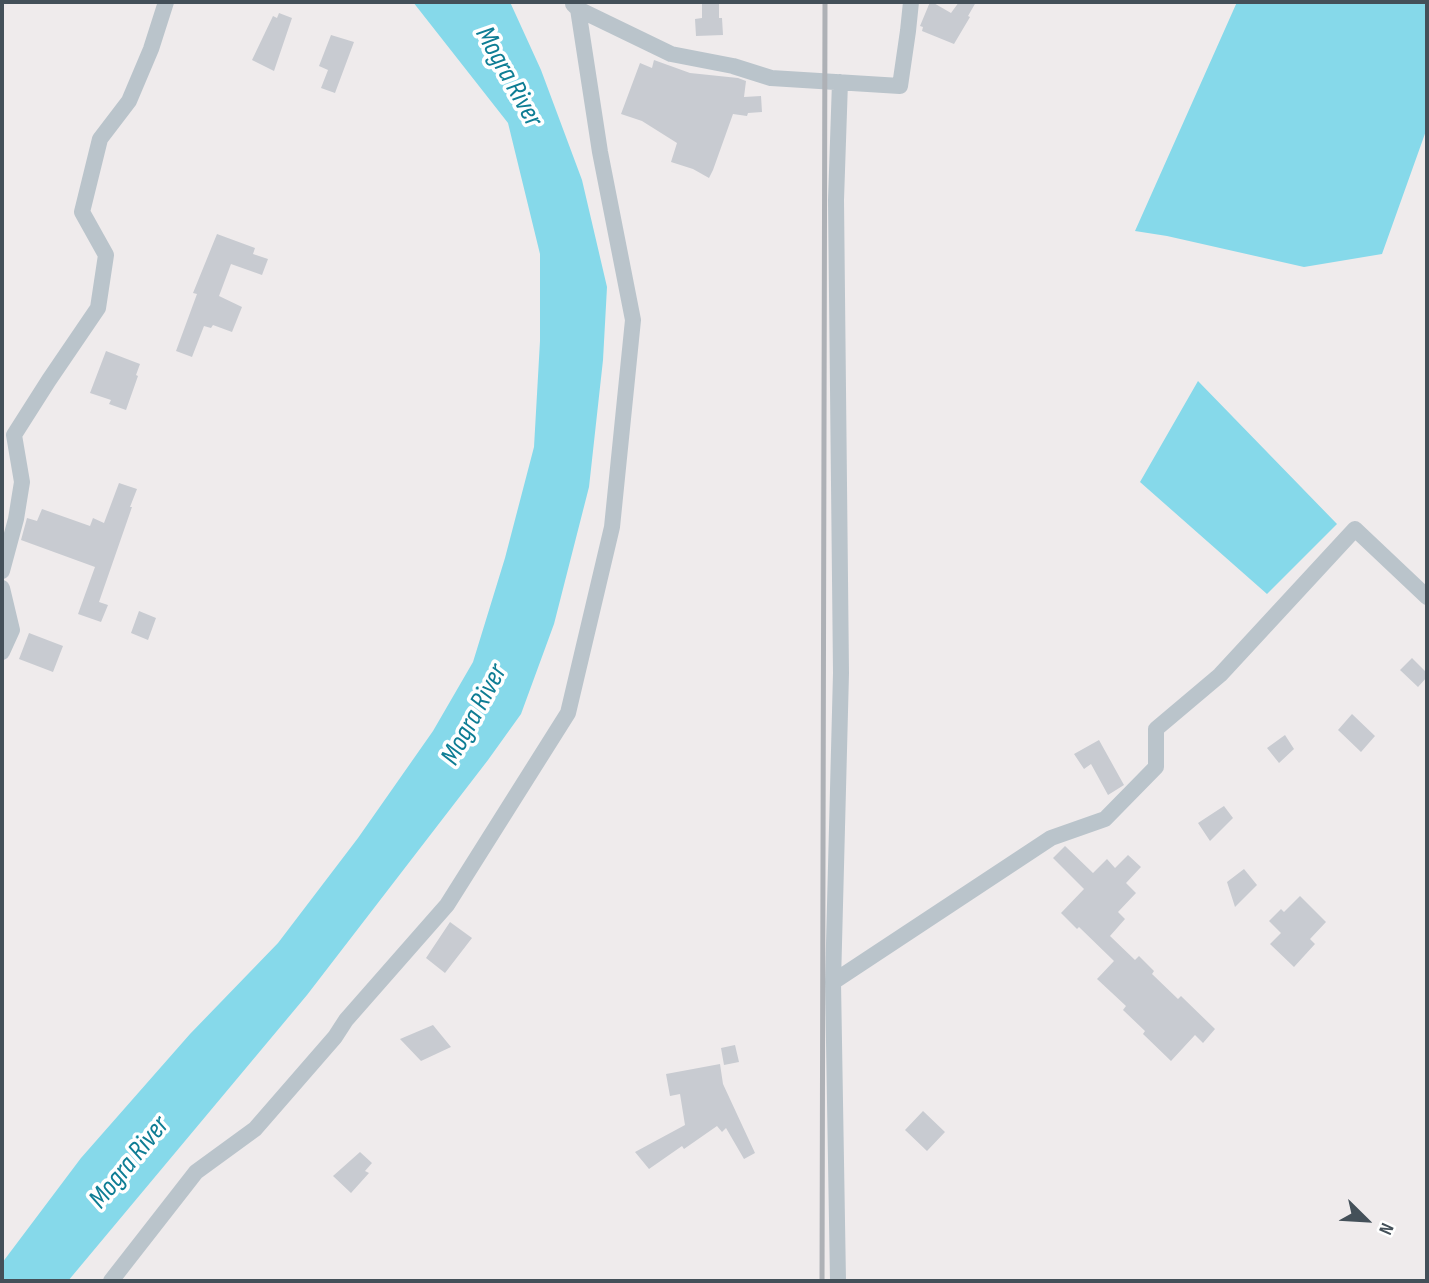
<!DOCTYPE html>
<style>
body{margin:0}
#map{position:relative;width:1429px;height:1283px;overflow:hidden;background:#efebec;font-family:"Sofia Sans Condensed",sans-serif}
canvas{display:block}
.frame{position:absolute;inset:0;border:4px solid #445059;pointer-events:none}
.north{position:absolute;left:1331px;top:1185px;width:70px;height:70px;-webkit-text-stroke:5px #fff;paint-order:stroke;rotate:114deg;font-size:19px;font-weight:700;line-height:28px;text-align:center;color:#445059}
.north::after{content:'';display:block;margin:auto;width:24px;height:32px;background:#445059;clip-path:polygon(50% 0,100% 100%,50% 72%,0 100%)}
</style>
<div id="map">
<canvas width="1429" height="1283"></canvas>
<div class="frame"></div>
<div class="north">N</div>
</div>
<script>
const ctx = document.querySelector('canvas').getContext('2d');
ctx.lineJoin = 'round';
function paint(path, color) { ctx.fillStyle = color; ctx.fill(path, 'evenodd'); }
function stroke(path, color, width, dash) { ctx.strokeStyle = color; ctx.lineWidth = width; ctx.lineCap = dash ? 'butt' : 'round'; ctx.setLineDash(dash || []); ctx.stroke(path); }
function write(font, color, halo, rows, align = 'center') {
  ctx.font = font + ' "Sofia Sans Condensed",sans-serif'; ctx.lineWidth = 7; ctx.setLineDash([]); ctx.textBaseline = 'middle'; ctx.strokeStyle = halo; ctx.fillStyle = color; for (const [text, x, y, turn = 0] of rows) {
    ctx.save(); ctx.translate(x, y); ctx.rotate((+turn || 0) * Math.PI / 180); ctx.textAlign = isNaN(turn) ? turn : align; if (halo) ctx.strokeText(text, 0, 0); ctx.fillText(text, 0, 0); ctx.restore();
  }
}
paint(new Path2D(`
 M413 2H510L541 70 582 180 607 287 603 360 589 487 554 624 521 714 488 760 307 995 68 1281H2V1263L81 1158 190 1034 278 943 358 838 433 731 473 662 505 558 534 447 540 341V254L508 123Z
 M1237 2H1427V128L1382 254 1304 267 1167 236 1135 231Z
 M1198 381 1337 524 1267 594 1140 482Z`), '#86d9ea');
paint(new Path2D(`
 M702 2H719V18H722L723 35 696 36 695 19 702 18Z
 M930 2H932L951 13 959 2H976L968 16 970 17 954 44 922 31 923 27 920 26Z
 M279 13 292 18 274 71 252 60 273 16 277 18Z
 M331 35 354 42 335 93 321 88 328 70 319 66Z
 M654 60 690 73 738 78 746 81 744 97 761 96 762 112 748 113 747 116 733 114 713 170 709 178 693 169 671 162 677 143 642 121 621 114 640 63 652 68Z
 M217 234 255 248 253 254 268 259 262 275 231 264 219 296 242 307 232 332 213 325 211 328 204 326 192 357 176 351 197 294 193 293Z
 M106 351 140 364 136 375 138 376 126 410 109 404 111 400 90 393Z
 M119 483 137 489 130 507H132L99 602 108 605 101 622 78 614 95 567 21 540 27 518 37 521 42 509 90 526 93 518 104 523Z
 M139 611 156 618 148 640 131 633Z
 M29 633 63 646 53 672 19 659Z
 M1412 658 1427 673V677L1418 687 1400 670Z
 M1352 714 1375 736 1361 752 1338 730Z
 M1285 735 1294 749 1279 763 1267 748Z
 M1099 740 1124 785 1108 795 1091 764 1084 769 1074 754Z
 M1224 806 1233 818 1210 841 1198 823Z
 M1065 846 1093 873 1107 859 1115 868 1128 855 1141 867 1126 883 1136 893 1118 912 1125 919 1110 936 1135 960 1139 956 1154 971 1152 974 1178 999 1181 996 1215 1029 1203 1043 1195 1035 1171 1061 1143 1034 1145 1031 1123 1010 1126 1006 1097 979 1114 961 1079 927 1077 929 1061 913 1084 889 1053 858Z
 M1244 869 1257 885 1235 907 1227 882Z
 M1300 896 1326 922 1310 939 1315 944 1294 967 1270 944 1281 933 1269 921 1281 909 1284 912Z
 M450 922 472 938 445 973 426 958Z
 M433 1025 451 1047 421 1061 400 1039Z
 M735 1045 739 1062 724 1065 721 1048Z
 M720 1064 723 1084 755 1153 744 1159 726 1128 722 1132 717 1126 684 1149 682 1146 649 1169 635 1152 685 1125 680 1094 670 1096 666 1074Z
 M923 1111 945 1132 927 1151 905 1130Z
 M360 1152 372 1163 365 1171 369 1173 351 1193 333 1176Z`), '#c8cbd1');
stroke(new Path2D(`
 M573 4 578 9 671 54 733 66 771 78 900 86 908 31 911 2
 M2 571 16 519 22 482 14 435 49 380 98 308 106 255 82 212 100 139 129 101 151 49 166 2
 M2 588 12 630 2 652
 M833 982 1051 838 1105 819 1156 767V729L1220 675 1355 529 1427 597
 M111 1281 196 1172 255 1129 335 1037 346 1020 447 905 568 713 612 527 633 320 600 152 578 9
 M838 1281 833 982 841 673 836 200 840 82`), '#bac4cb', 16);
stroke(new Path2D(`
 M822 1281 825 2`), '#aeb1b6', 5);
write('italic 28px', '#0e7d94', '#fff', [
 ["Mogra River",508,77,61],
 ["Mogra River",475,715,-62],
 ["Mogra River",130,1163,-51]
]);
</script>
